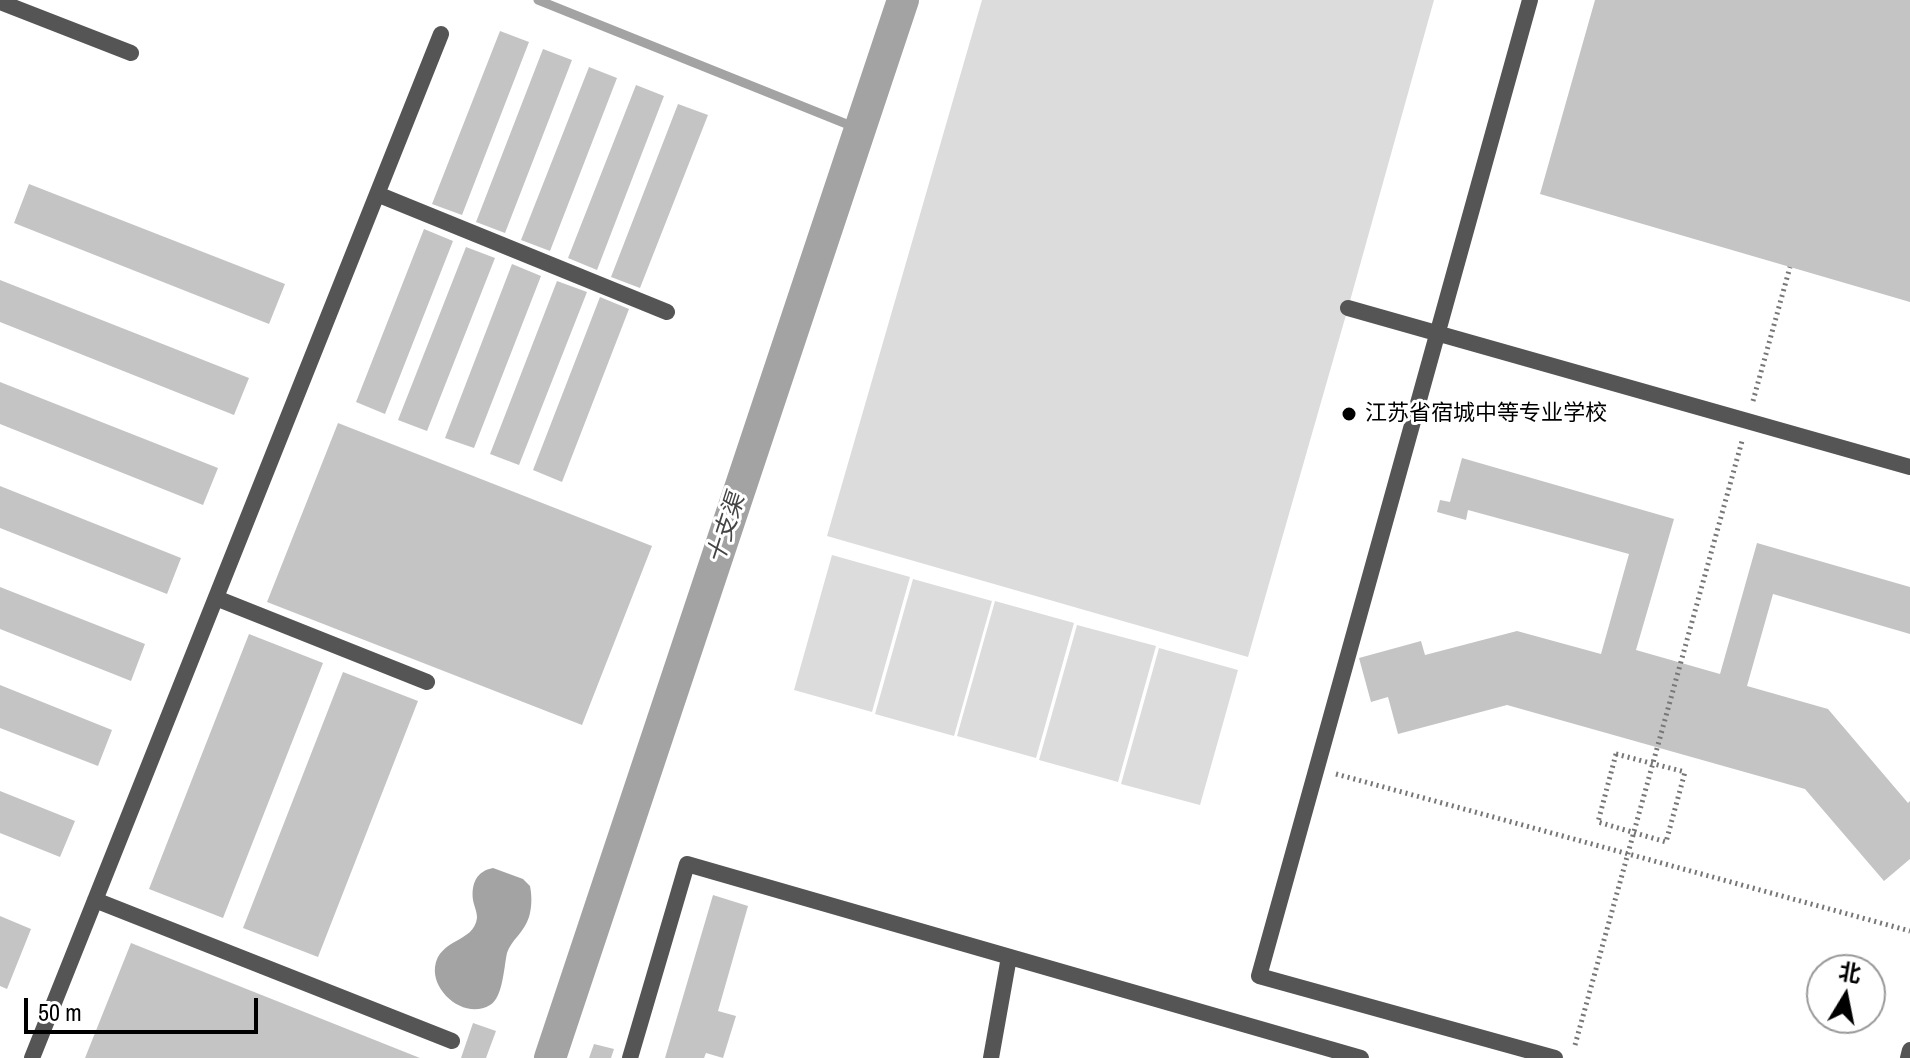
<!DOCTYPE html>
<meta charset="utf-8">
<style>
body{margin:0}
#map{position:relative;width:1910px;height:1058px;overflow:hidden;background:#fff;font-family:"Archivo Narrow","Noto Sans SC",sans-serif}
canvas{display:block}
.north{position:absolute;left:1806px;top:954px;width:80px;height:80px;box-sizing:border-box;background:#fff;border:2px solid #999;border-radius:50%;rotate:10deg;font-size:22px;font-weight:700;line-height:32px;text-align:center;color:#000}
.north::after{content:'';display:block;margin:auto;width:28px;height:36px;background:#000;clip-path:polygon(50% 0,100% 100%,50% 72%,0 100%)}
.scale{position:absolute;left:24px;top:998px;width:234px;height:36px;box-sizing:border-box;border:4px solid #000;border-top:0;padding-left:10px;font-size:24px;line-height:28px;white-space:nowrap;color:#000;-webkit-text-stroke:6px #fff;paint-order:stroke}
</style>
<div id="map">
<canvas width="1910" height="1058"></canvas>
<div class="north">北</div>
<div class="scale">50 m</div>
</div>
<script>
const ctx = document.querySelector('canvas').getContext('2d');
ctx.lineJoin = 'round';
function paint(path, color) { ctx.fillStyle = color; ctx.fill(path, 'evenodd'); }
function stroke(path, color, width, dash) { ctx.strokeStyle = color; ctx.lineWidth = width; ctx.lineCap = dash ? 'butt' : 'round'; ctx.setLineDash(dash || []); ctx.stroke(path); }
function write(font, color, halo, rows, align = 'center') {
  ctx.font = font + ' "Archivo Narrow","Noto Sans SC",sans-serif'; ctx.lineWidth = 6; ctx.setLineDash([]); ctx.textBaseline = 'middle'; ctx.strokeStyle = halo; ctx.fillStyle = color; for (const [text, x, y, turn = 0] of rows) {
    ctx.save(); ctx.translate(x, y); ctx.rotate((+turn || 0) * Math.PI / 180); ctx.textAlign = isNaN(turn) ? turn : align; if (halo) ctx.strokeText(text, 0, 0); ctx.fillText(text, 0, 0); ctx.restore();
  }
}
paint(new Path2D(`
 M982 0H1434L1348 308 1248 657 827 536Z
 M832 555 910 577 872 712 794 690Z
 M913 579 992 601 954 736 875 714Z
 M995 601 1074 623 1036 758 957 736Z
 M1077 625 1156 646 1118 782 1039 760Z
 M1159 648 1238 670 1200 805 1121 784Z`), '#dcdcdc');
paint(new Path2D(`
 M493 868 523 879 530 886C532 896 532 907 529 917 524 933 511 940 507 953 504 966 503 998 490 1005 466 1020 432 993 435 967 439 938 474 943 477 918 477 911 474 906 473 900 471 883 477 871 493 868Z`), '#a3a3a3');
stroke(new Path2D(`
 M538 0 859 129`), '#a3a3a3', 9);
stroke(new Path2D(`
 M550 1058 903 0`), '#a3a3a3', 32);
paint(new Path2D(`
 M1595 0H1910V302L1540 194Z
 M500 31 529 42 462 215 432 204Z
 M543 49 572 60 505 233 476 222Z
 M589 67 617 78 550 251 521 240Z
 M636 85 664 96 597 270 568 258Z
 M678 104 708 115 640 288 611 277Z
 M29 184 285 284 269 324 14 223Z
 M424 229 453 241 385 414 356 402Z
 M466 247 495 258 427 431 398 420Z
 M512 264 541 276 474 448 445 438Z
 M0 280 249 378 234 415 0 322Z
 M557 281 587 292 519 465 490 454Z
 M600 297 629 309 562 482 533 470Z
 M0 382 218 468 203 505 0 424Z
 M338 423 652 546 582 725 267 602Z
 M1462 458 1674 519 1636 650 1720 674 1757 543 1910 587V634L1773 594 1747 686 1828 709 1908 803 1910 801V859L1884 881 1805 789 1507 705 1398 734 1388 697 1371 702 1359 658 1421 641 1425 655 1517 631 1601 654 1629 554 1468 510 1466 520 1437 512 1440 500 1450 502Z
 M0 486 181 558 167 594 0 528Z
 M0 587 145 644 131 681 0 629Z
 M249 634 323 663 223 918 149 889Z
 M343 672 418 701 318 957 243 928Z
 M0 685 112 730 98 766 0 728Z
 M0 791 75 821 60 857 0 833Z
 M713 895 748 906 718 1011 736 1016 723 1058 706 1053 704 1058H665Z
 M0 916 31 929 7 989 0 986Z
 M131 943 420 1058H85Z
 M473 1023 496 1031 486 1058H461Z
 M594 1044 614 1049 611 1058H589Z`), '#c4c4c4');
stroke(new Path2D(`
 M1753 401 1790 267
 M1616 754 1598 822 1666 842 1685 772
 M1336 774 1910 931
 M1575 1045 1742 441`), '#777', 5, [2, 4]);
stroke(new Path2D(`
 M1530 0 1259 976 1555 1058
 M0 2 131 53
 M377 194 667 312
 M1348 308 1910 467
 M216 598 427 682
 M95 900 452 1041
 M32 1058 441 34
 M630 1058 687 864 1361 1058
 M991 1058 1009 957
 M1908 1058 1910 1050`), '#555', 16);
stroke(new Path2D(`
 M1616 754 1685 772`), '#777', 5, [2, 4]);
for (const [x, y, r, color] of [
 [1349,414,8,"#000"]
]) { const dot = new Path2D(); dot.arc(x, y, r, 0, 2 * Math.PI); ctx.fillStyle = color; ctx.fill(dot); stroke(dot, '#fff', 3); }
write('22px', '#000', '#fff', [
 ["江苏省宿城中等专业学校",1365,414]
], 'left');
write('italic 24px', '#444', '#fff', [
 ["十支渠",727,529,-72]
]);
</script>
